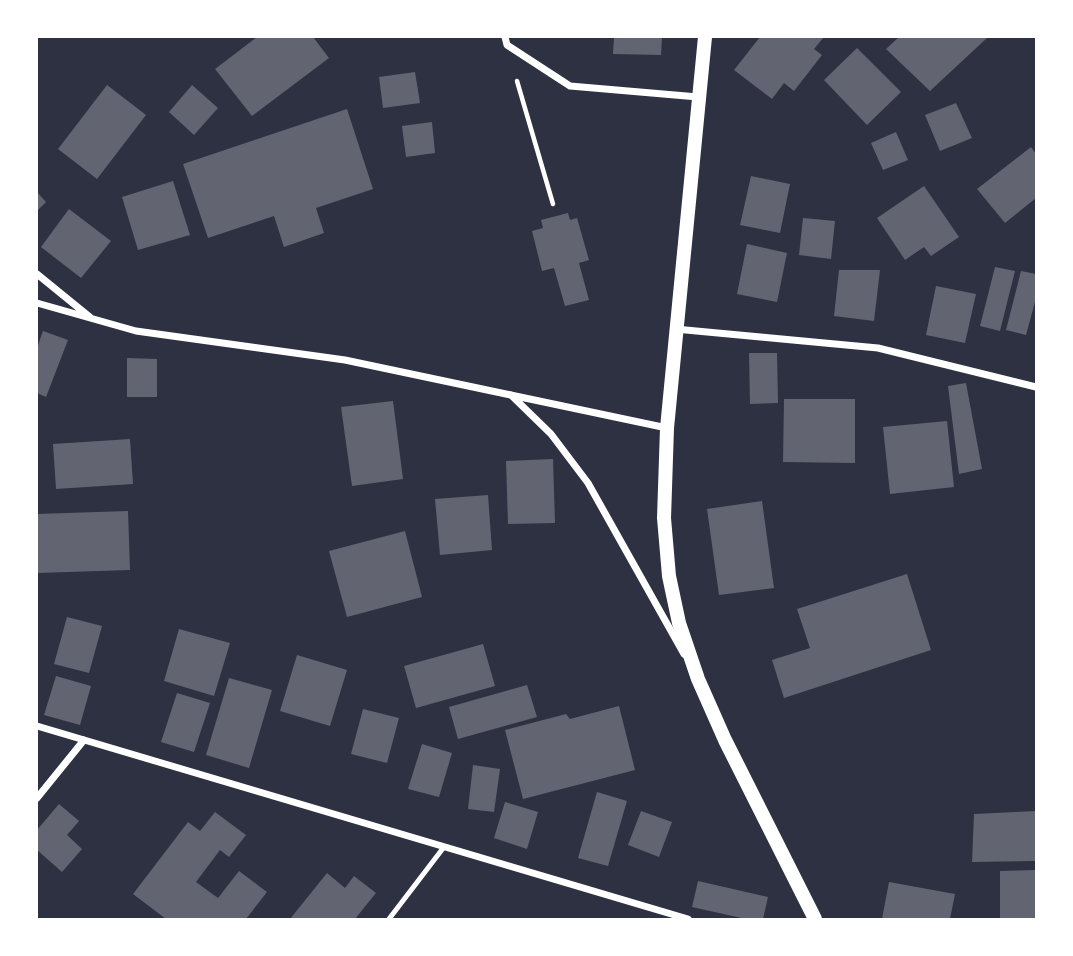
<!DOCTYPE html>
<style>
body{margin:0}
#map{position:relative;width:1073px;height:956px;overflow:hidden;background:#2d3142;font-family:"IBM Plex Sans",sans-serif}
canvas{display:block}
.frame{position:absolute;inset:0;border:38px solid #fff;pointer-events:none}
</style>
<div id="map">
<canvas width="1073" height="956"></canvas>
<div class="frame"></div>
</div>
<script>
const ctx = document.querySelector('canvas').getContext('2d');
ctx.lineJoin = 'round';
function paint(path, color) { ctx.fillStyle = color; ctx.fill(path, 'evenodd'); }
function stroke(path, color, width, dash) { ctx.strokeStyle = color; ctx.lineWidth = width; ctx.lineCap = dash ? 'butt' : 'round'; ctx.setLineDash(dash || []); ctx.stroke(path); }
paint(new Path2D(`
 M257 37H313L329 58 252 116 215 69Z
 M614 37H662L661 55 613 54Z
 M760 37H824L814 49 822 55 794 91 784 83 772 99 734 70Z
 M899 37H988L930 91 886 49Z
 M857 48 901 92 867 125 824 80Z
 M415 72 420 103 383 108 379 77Z
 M107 85 146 115 97 179 58 149Z
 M192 85 218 108 194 135 169 112Z
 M956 103 972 138 940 151 925 115Z
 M347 109 373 189 316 208 324 233 284 247 274 216 208 238 183 164Z
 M432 122 435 153 406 157 402 126Z
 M896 132 908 160 883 170 871 143Z
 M1031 147 1036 154V198L1005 223 977 189Z
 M751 176 790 184 780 233 740 225Z
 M173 181 190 235 138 250 122 197Z
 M924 186 959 237 931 256 924 247 905 260 877 218Z
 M37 192 46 202 37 211Z
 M69 209 111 241 81 278 41 247Z
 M568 213 570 220 577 218 589 260 579 263 589 300 565 306 554 268 542 271 532 231 543 228 541 220Z
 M803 218 835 221 831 259 799 255Z
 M747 244 787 253 777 302 737 294Z
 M995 267 1015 271 1000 331 980 326Z
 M839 270H880L874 321 834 316Z
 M1021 271 1036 274V298L1026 335 1006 330Z
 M936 286 976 294 965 343 926 335Z
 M43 331 68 340 46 397 37 393V348Z
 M749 353H777L778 403 750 404Z
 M127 358 157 359V397H127Z
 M966 383 982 469 959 474 948 386Z
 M784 399H855V463L783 462Z
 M393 401 403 479 352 486 341 407Z
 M947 421 954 487 890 494 883 427Z
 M130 439 133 484 56 489 53 444Z
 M553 459 555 523 508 524 506 461Z
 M488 495 492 550 440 555 435 499Z
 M762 501 774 588 719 595 707 509Z
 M128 511 130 570 37 573V514Z
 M405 531 422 597 347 617 329 551Z
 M907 574 931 650 784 698 772 660 810 648 797 609Z
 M67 617 102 626 89 673 54 664Z
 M179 629 230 643 214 696 164 681Z
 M483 644 495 686 416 708 404 666Z
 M297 655 347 670 330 726 280 711Z
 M56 676 91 686 80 725 44 715Z
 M229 678 272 690 249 768 206 755Z
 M527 685 537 717 458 739 449 707Z
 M177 693 210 703 194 752 161 742Z
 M619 706 635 770 523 799 505 730 566 714 570 719Z
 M363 709 399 718 387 763 351 754Z
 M422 744 452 753 439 797 408 789Z
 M473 765 500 769 494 812 468 809Z
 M597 792 627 801 608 866 578 858Z
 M505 802 538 812 527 849 494 838Z
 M59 804 79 821 67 835 82 849 62 872 37 850V830Z
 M641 811 672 822 659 857 628 845Z
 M1036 811V861L972 862 974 814Z
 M215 812 246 835 229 857 220 850 196 882 218 898 239 871 267 892 246 919H166L133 894 188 822 200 831Z
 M1036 870V919H1000V871Z
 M327 873 345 888 354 876 376 893 355 919H290Z
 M698 881 768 897 763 919H746L692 907Z
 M889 882 955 894 950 919H882Z`), '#626471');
stroke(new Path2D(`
 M517 81 553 204`), '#fff', 4.5);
stroke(new Path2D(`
 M389 919 444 847`), '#fff', 5);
stroke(new Path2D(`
 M505 37 507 45 570 86 698 97
 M37 274 91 318
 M37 303 136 331 345 360 667 428
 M675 329 878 348 1036 387
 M511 395 551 434 588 483 684 654
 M37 726 688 919
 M37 798 84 740`), '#fff', 7);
stroke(new Path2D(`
 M705 37 667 428 664 518 669 576 679 623 698 679 725 740 815 919`), '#fff', 14);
</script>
